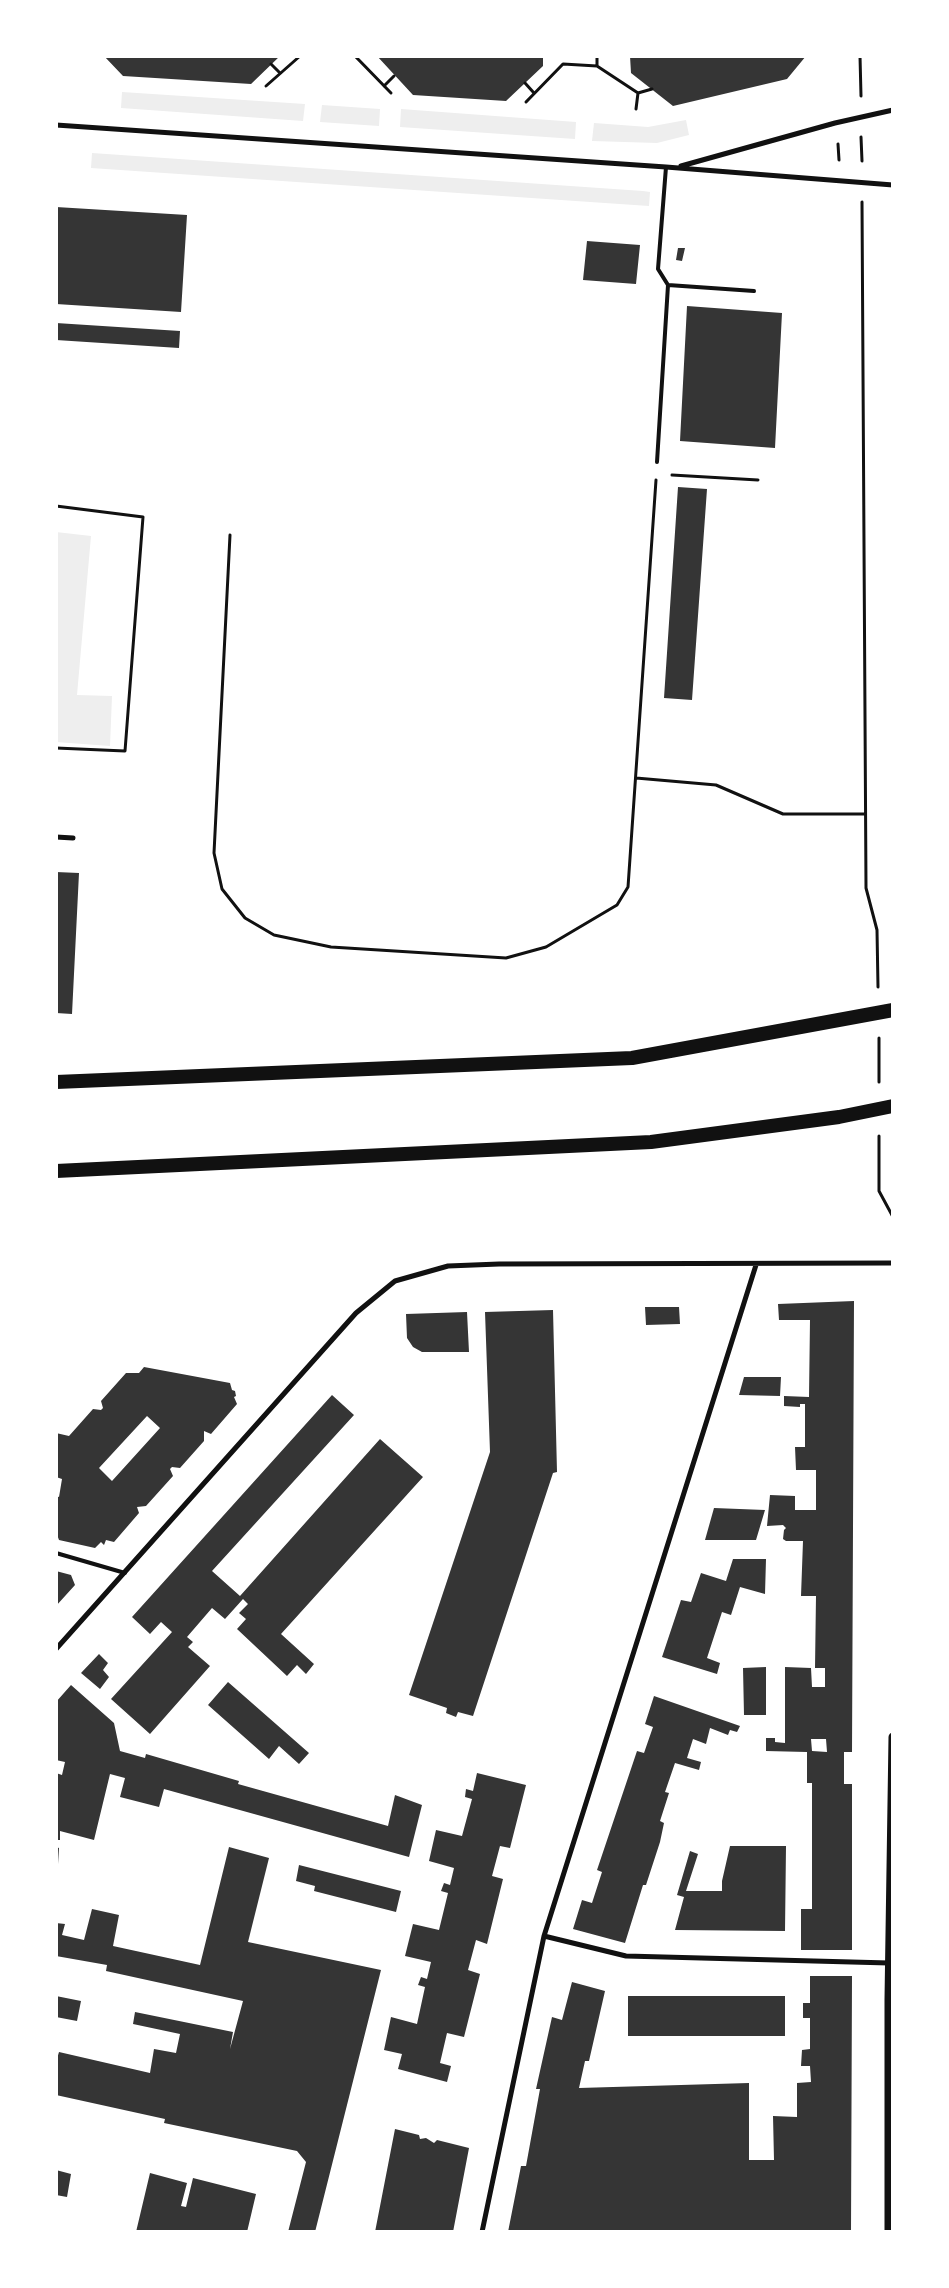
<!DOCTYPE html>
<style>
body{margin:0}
#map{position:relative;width:949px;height:2288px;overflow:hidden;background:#fff;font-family:"Fira Sans",sans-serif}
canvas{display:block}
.frame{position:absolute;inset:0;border:58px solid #fff;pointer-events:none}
</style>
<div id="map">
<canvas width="949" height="2288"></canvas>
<div class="frame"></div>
</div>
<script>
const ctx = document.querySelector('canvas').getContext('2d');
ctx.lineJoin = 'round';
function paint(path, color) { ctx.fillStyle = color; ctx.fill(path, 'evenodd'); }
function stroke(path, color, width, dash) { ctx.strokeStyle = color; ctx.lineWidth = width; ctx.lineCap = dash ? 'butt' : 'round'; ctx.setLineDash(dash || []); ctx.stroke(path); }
paint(new Path2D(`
 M122 92 305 104 303 121 121 108Z
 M322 105 380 109 379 126 320 122Z
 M401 109 576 122 575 139 400 127Z
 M686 120 689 135 657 143 592 141 594 123 648 127Z
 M92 153 643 191 650 192 649 206 91 168Z
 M56 532 91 536 77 695 112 696 110 746 56 742Z`), '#eee');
paint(new Path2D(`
 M104 56H280L251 84 123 76Z
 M377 56H489V58L491 56H543V66L506 101 413 95Z
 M630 56H806L787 79 673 106 631 73Z
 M56 207 187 215 181 312 56 304Z
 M587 241 640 245 636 284 583 280Z
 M678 248H685L682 261 676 260Z
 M687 306 782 313 775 448 680 441Z
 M56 323 180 331 179 348 56 340Z
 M678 487 707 489 692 700 664 698Z
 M56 872 79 873 72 1014 56 1013Z
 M854 1301 852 1752H844V1784H852V1950H801V1909H812V1783H807V1752L766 1751V1738H775V1742L785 1743V1667L811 1668 812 1687H825V1668H815L816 1596H801L803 1541H786L783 1539 784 1530 786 1528 783 1525 767 1526 770 1495 795 1496V1510H816V1470H796L795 1447H805V1404H800V1407L784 1406V1396L809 1397 810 1320H779L778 1304ZM811 1739H826L827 1752 812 1751Z
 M645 1307H679L680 1324 646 1325Z
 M553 1310 557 1472 553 1473 473 1716 458 1712 456 1717 446 1713 447 1708 409 1695 490 1452 485 1312Z
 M467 1312 469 1352H422L413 1347 407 1338 406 1314Z
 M144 1367 230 1383 232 1390 235 1391 236 1396 234 1397 237 1404 211 1434 204 1431V1441L180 1468 172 1467 170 1469 173 1476 146 1506 137 1507 139 1513 114 1542 106 1540 104 1545 101 1542 95 1548 59 1540 56 1532V1496L59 1497 62 1479 56 1477V1433L69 1436 93 1409 101 1410 103 1408 101 1401 126 1373H139ZM147 1416 160 1428 112 1481 99 1468Z
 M744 1377H781L780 1396 739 1395Z
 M332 1395 354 1415 212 1571 240 1596 380 1439 423 1477 281 1634 314 1664 306 1674 297 1665 287 1676 237 1629 246 1619 239 1613 248 1604 243 1599 225 1619 212 1608 187 1637 193 1642 188 1647 210 1666 150 1734 111 1699 172 1632 161 1622 150 1634 132 1617Z
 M714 1508 765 1510 756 1540H705Z
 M733 1559H766L765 1594 740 1587 731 1615 722 1612 707 1658 720 1663 717 1674 662 1657 681 1600 691 1602 701 1573 726 1581Z
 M56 1571 71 1575 75 1585 56 1606Z
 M99 1654 108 1663 103 1670 109 1677 100 1689 81 1673Z
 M766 1667V1715H744L743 1668Z
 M228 1682 309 1753 299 1764 279 1746 269 1759 208 1705Z
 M71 1685 114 1723 120 1751 145 1758 146 1754 239 1781 238 1784 388 1826 395 1795 422 1805 409 1857 164 1789 159 1807 120 1797 125 1778 110 1774 94 1840 60 1831V1840H56V1773L62 1775 65 1762 56 1760V1702Z
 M654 1696 740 1726 737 1732 730 1730 728 1735 710 1728 706 1744 693 1739 687 1758 701 1762 699 1770 675 1763 665 1792 669 1793 660 1821 664 1823 660 1842 646 1885H643L625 1943 573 1929 582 1900 592 1903 602 1872 597 1870 637 1751 644 1753 653 1727 645 1724Z
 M477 1773 526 1785 510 1848 500 1846 492 1876 503 1879 487 1944 476 1940 468 1970 480 1974 464 2037 447 2033 440 2063 451 2066 447 2082 398 2069 402 2054 384 2050 391 2017 417 2024 425 1987 418 1985 421 1977 427 1979 431 1962 405 1956 413 1924 439 1930 448 1893 441 1891 444 1883 450 1885 454 1868 429 1861 436 1830 462 1836 472 1799 465 1797 466 1789 473 1791Z
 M730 1846H786L785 1931 675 1930 684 1897 677 1895 690 1851 698 1854 686 1891H722V1881Z
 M56 1847 59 1848 58 1864H56Z
 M229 1847 269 1858 248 1942 381 1970 315 2232H288L306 2162 297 2151 164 2123 165 2119 56 2095V2062L59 2052 150 2073 154 2049 176 2053 180 2034 133 2024 135 2012 233 2032 230 2049 243 2001 106 1971 107 1965 56 1956V1923L65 1924 62 1935 84 1940 92 1909 119 1915 113 1946 200 1965Z
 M299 1865 401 1891 396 1912 314 1891 315 1886 296 1881Z
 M810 1976H852L851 2232H508L521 2166H526L540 2089H536L552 2017 562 2020 572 1982 605 1991 589 2061H585L579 2088 749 2083V2160H774L773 2116 797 2117V2083L811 2082 810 2066H801L802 2050 810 2049V2018H803V2003H810Z
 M56 1996 81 2001 77 2021 56 2017Z
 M628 1996H785V2036H628Z
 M395 2129 419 2135 420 2139 426 2138 434 2143 437 2140 469 2148 453 2232H375Z
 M56 2170 71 2174 67 2197 56 2195Z
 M150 2173 187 2183 181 2206 186 2207 193 2178 256 2194 247 2232H136Z`), '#353535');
stroke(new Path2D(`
 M355 56 391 93
 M597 56V66L638 93 636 109
 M860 56 861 96
 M271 64 280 73
 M525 83 534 93
 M266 86 300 56
 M384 86 394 76
 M638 93 652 89
 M526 102 563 64 597 66
 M861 137 862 161
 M838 144 839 160
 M862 202 866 888 877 930 878 987
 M672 475 758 480
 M56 506 143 517 125 751 56 748
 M230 535 214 853 222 889 245 918 274 935 331 947 506 958 546 947 617 905 628 887 656 480
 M636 778 716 785 783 814H865
 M879 1038V1082
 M879 1136V1191L893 1217`), '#111', 3);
stroke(new Path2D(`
 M668 285 754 291
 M657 462 668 285 658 269 666 167
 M56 1553 125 1573`), '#111', 4);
stroke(new Path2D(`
 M56 125 666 167 893 185
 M681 166 835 123 893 110
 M56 837 73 838
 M56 1649 356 1313 395 1281 448 1266 499 1264 893 1263
 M544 1936 626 1956 889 1963
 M482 2232 544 1936 756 1265`), '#111', 5);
stroke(new Path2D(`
 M889 2232V1999L893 1737`), '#111', 9);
stroke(new Path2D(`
 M56 1082 632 1058 893 1010
 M56 1171 651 1142 839 1117 893 1106`), '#111', 14);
</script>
